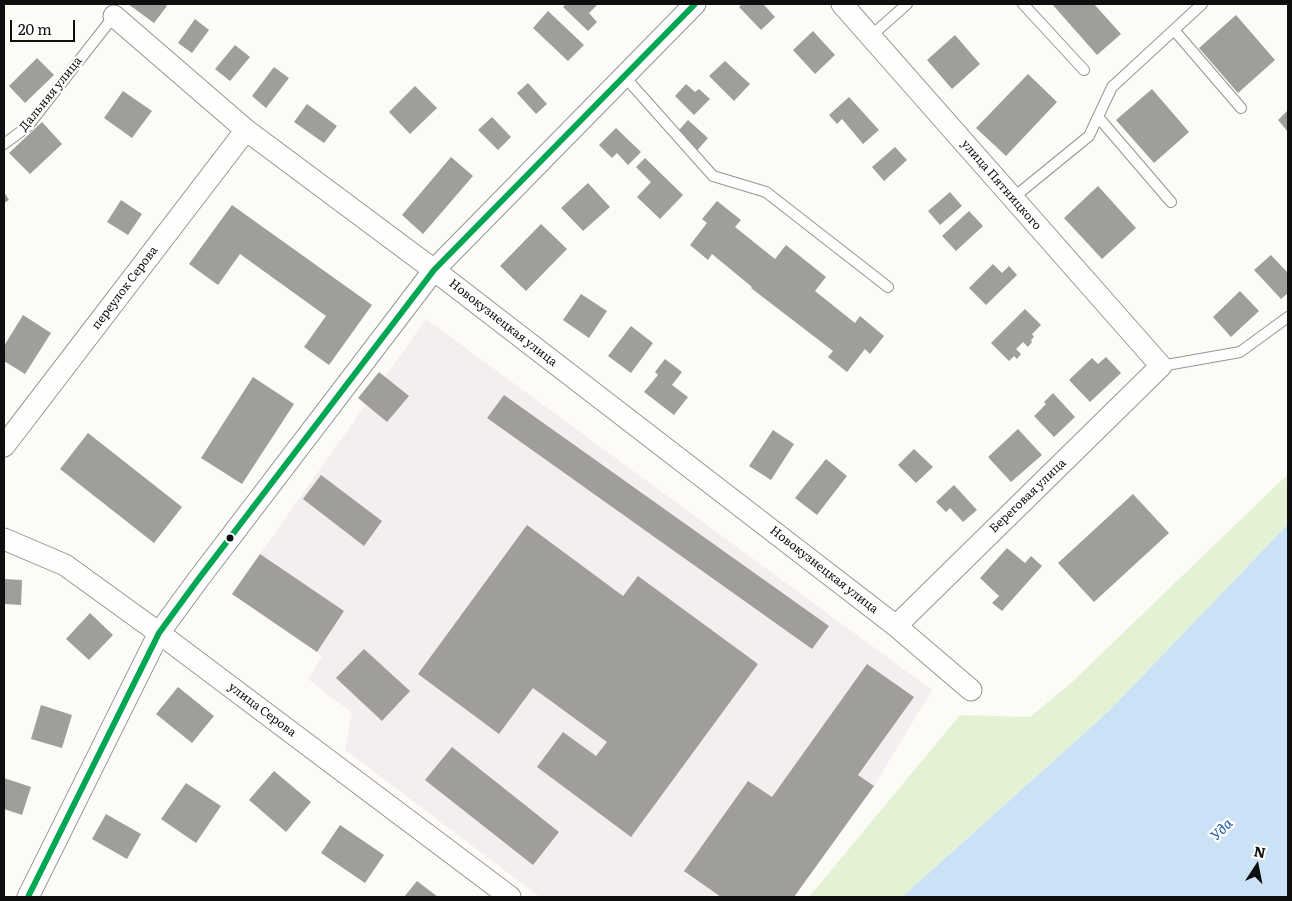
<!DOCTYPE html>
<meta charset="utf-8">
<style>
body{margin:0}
#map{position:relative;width:1292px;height:901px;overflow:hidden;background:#fcfbf5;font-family:Literata,serif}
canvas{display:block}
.frame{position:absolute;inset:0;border:5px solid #0f0f0f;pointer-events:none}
.north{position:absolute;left:1232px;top:841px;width:50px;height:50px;-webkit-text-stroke:4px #fff;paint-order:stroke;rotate:11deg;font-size:14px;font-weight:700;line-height:20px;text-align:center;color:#0f0f0f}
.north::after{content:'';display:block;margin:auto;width:18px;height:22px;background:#0f0f0f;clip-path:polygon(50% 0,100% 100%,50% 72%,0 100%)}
.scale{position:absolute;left:10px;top:20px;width:65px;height:22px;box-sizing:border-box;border:2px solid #0f0f0f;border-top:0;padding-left:6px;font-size:15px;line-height:18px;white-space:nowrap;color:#0f0f0f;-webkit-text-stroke:4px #fff;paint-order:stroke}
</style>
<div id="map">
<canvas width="1292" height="901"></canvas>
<div class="frame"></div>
<div class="north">N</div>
<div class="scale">20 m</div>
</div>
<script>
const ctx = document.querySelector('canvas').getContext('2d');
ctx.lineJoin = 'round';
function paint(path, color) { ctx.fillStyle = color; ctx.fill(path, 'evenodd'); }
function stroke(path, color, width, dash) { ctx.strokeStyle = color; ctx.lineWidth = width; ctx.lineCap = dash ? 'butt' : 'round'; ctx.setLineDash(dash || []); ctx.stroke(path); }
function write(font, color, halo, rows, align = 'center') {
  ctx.font = font + ' Literata,serif'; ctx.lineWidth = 5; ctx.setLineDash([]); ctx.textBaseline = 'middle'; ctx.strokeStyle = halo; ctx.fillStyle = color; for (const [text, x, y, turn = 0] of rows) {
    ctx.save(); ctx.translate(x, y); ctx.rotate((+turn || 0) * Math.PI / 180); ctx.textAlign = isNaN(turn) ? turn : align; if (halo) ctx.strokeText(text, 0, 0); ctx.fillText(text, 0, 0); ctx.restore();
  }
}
paint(new Path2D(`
 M426 319 932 690 874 786 794 897H540L345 750 352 713 308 679 322 657 317 652 232 594Z`), '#f4eef1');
paint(new Path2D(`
 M1288 474V524L1109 711 902 897H809L960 715 1030 717 1071 683Z`), '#e3f2d5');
paint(new Path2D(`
 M1288 524V897H902L1109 711Z`), '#cbe2f6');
paint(new Path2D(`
 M128 4H164L167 6 154 23Z
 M566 4H598L589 13 597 22 588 31 563 7Z
 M742 4H763L775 17 761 30 739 7Z
 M1052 4H1094L1121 34 1097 55Z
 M548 11 584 45 568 61 533 28Z
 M1236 15 1275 60 1238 93 1199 48Z
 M195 19 209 30 192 53 178 43Z
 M813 31 835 55 815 74 793 50Z
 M955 35 980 64 952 89 927 60Z
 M235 45 250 57 230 81 215 69Z
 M37 58 54 75 25 103 9 86Z
 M725 61 750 84 734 101 709 76Z
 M274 67 289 78 266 108 252 96Z
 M1028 74 1057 102 1006 156 976 128Z
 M528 83 547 104 536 114 517 93Z
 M686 84 695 92 699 89 710 99 694 115 675 96Z
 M415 86 437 108 410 134 389 112Z
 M1152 89 1189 132 1154 163 1116 120Z
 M123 91 152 111 132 138 104 118Z
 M849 97 879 130 863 144 842 119 837 124 829 115Z
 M307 104 337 126 324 143 294 122Z
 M1288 110V132L1278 120Z
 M492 117 511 137 498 150 478 130Z
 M688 120 708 138 693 155 673 137Z
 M42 122 62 144 30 174 9 153Z
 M616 128 641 152 628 165 617 153 612 158 599 145Z
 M895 147 907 160 884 181 872 167Z
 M451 157 473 176 423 234 402 215Z
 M645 158 683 195 660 219 637 197 651 182 636 167Z
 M588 183 610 207 583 231 561 208Z
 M1098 186 1136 228 1102 259 1064 218Z
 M4 192 9 200 4 203Z
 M950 192 962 206 940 225 928 211Z
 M121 200 142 214 128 235 107 222Z
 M717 201 741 220 735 227 775 259 786 245 826 277 815 291 855 323 860 316 884 336 870 354 865 349 847 372 828 357 833 351 751 288 752 287 712 254 708 260 690 245 707 223 702 219Z
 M232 205 372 305 329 365 304 347 326 316 240 254 218 285 189 264Z
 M969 211 983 226 956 251 942 236Z
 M541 224 567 249 526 291 500 266Z
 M1271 255 1288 273V293L1281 299 1254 270Z
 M993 264 1002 273 1009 266 1017 275 986 305 969 288Z
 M1240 291 1259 311 1231 337 1213 317Z
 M581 294 607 311 589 338 563 320Z
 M1025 309 1041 325 1032 334 1034 337 1031 340 1032 342 1028 347 1023 342 1016 349 1021 354 1017 359 1014 356 1009 361 991 343Z
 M23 315 51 333 25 374 4 361V346Z
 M631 326 653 343 631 373 608 356Z
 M1106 357 1121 373 1090 402 1069 380 1092 358 1098 364Z
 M665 359 682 372 672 385 688 397 674 415 644 392 658 375 655 372Z
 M379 372 409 396 387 422 358 398Z
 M253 377 294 404 242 484 201 458Z
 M1053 393 1075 417 1054 437 1034 416 1046 404 1044 402Z
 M504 395 829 626 812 649 487 418Z
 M1018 429 1042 455 1011 482 988 457Z
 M773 430 794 444 771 480 749 466Z
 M88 433 182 507 154 543 60 469Z
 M914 449 933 467 916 483 898 465Z
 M826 459 847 476 817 515 795 498Z
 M321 475 382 521 364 546 303 499Z
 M954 485 977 510 963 522 950 508 946 512 936 502Z
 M1133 494 1169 533 1094 602 1058 563Z
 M527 525 623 596 638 576 758 664 631 837 537 767 563 732 596 756 607 742 533 688 499 734 418 674Z
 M1007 548 1025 563 1031 556 1042 566 1002 611 992 603 999 596 980 578Z
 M260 554 344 611 317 652 232 594Z
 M4 579 22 580 21 605 4 604Z
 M90 613 113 635 89 660 66 639Z
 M364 649 410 691 382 721 336 678Z
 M867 664 914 697 858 775 874 786 794 897H721L684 871 748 781 772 797Z
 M178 687 214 716 192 743 156 714Z
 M41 705 72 715 62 748 31 739Z
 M452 747 559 832 533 865 425 780Z
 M274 771 311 802 286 832 249 800Z
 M4 778 31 787 22 815 4 809Z
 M186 783 221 806 196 843 161 819Z
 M106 814 141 834 127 859 92 839Z
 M340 825 384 855 365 883 321 853Z
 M417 881 438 897H404Z`), '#a09e9a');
const lane = new Path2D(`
 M1023 4 1084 70
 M1174 30 1241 108
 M871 36 907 4
 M624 76 713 176 766 192 888 287
 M1098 117 1171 202
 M4 144 27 127 114 16
 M1013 198 1089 136 1112 87 1202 4
 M1161 366 1240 352 1288 317`);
const street = new Path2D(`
 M842 4 1161 366 896 626
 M114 16 246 130 434 270 896 626 971 690
 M4 446 246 130
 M4 539 65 565 159 633 510 897
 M28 897 159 633 197 581 434 270 695 4`);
stroke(lane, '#969593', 12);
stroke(street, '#969593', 23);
stroke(lane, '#fffefe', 10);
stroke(street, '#fffefe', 21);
stroke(new Path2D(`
 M28 897 159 633 197 581 434 270 695 4`), '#00a651', 6);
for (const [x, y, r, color] of [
 [230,538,4.5,"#0f0f0f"]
]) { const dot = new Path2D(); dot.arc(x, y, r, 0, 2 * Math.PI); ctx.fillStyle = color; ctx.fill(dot); stroke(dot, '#fff', 2); }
write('12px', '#0f0f0f', '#fff', [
 ["Дальняя улица",51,94,-51],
 ["улица Пятницкого",1001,185,49],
 ["переулок Серова",125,288,-53],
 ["Новокузнецкая улица",503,323,38],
 ["Береговая улица",1028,496,-44],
 ["Новокузнецкая улица",824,570,38],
 ["улица Серова",262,710,37]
]);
write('italic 14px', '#1758a2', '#fff', [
 ["Уда",1222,830,-45]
]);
</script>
